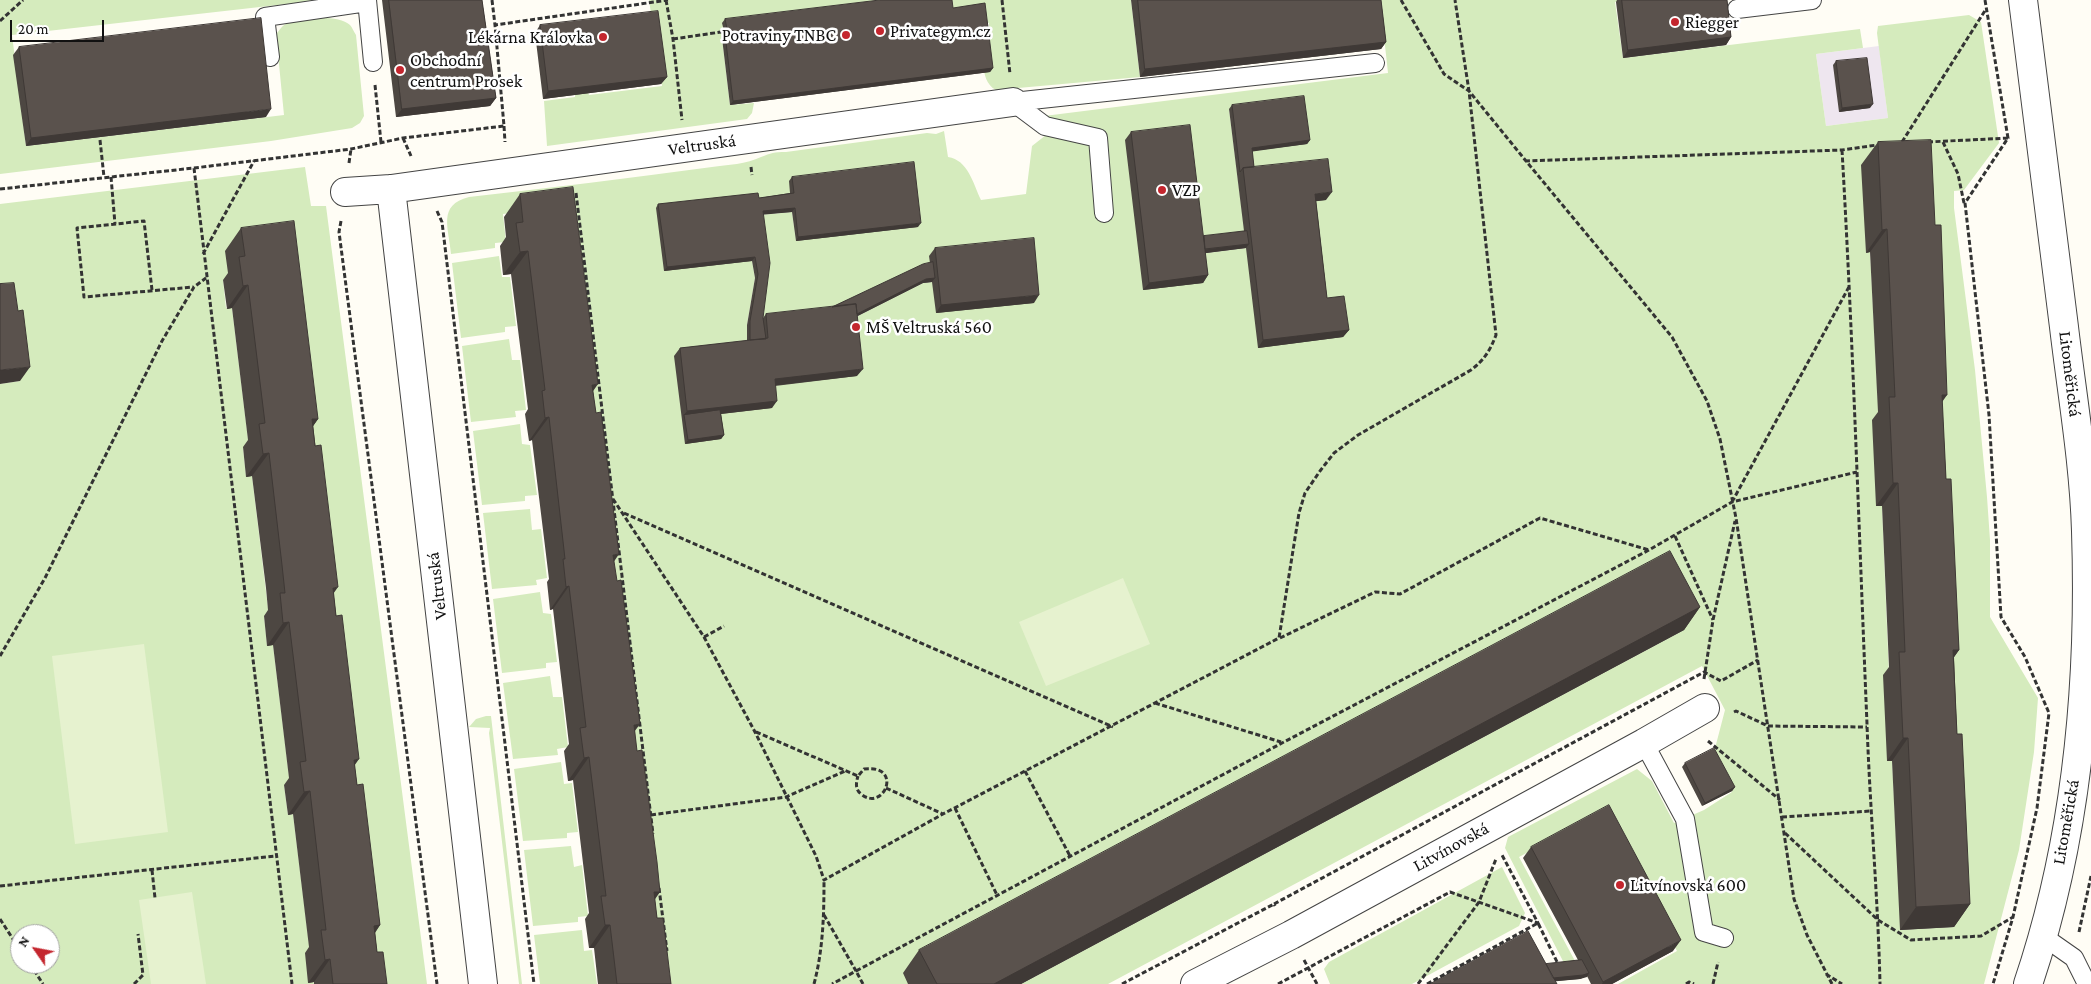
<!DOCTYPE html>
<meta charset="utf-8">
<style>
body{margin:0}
#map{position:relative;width:2091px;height:984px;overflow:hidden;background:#fffdf5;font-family:"Crimson Pro",serif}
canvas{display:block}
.north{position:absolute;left:10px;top:924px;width:50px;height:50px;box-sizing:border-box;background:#fff;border:1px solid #a0a0a0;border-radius:50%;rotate:303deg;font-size:14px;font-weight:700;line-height:20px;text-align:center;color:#111}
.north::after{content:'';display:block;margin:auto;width:18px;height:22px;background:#c4262e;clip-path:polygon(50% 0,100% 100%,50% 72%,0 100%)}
.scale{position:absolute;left:10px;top:20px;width:94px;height:22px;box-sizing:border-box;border:2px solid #111;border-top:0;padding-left:6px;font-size:15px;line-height:18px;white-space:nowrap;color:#111;-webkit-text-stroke:4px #fff;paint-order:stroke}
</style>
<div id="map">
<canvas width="2091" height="984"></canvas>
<div class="north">N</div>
<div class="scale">20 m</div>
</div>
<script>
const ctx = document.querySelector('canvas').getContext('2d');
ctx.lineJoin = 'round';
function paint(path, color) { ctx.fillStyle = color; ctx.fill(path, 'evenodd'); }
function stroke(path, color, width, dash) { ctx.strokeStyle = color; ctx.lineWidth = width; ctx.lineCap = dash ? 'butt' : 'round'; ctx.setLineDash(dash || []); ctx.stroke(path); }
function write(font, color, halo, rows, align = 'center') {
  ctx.font = font + ' "Crimson Pro",serif'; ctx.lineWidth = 5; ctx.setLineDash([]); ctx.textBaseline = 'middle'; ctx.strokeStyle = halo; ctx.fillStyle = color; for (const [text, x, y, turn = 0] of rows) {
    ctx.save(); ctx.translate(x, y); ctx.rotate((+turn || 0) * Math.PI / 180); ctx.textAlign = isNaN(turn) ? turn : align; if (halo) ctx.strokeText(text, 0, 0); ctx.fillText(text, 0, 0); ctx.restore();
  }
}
paint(new Path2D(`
 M1879 46 1888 118 1826 126 1816 54Z`), '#eee6ef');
paint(new Path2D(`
 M0 0H322L12 35 26 146 284 115 276 34C280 30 282 25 288 23 302 18 338 14 350 25 352 27 354 32 356 35L364 116 360 123 352 128 271 141 0 174Z
 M649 0H910L722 38 730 105 754 103 752 113 747 119 547 146 544 101 575 97V94L588 92 589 95 662 86Z
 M949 0H1131L1140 77 996 90C977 80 985 48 985 30L989 29V23L951 12Z
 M1380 0H1630L1615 2 1623 58 1860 29 1863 48 1816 54 1826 126 1888 118 1877 33 1878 26 1969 15 1981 22 1999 143 1964 190 1954 191V208L1975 370 1987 497 1990 540V617L2038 698 2034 752 2019 850 1984 984H1618L1677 951 1600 814 1519 857 1575 961 1564 963 1505 848 1508 837 1637 769 1652 781 1674 823 1704 810 1732 792 1713 756 1725 710 1702 666 1108 984H1021L1684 630 908 984H655L560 207 503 214 506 242 495 243V248L451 254C449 228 437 205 469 197 550 188 631 178 712 167 727 165 747 164 761 157 771 153 774 152 786 152L927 133 936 134 944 131 948 157C968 160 973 183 981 200L1026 194 1032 146 1046 135 1044 116 1388 73ZM1229 109 1252 174 1322 306 1246 248 1199 254 1198 241 1245 235ZM1914 163 1953 927 1901 930 1892 761H1888L1889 675 1882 506H1877L1879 420 1870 252H1866ZM789 180 796 241 792 212 760 215 761 322 820 315 930 266 936 313 932 282 923 283 850 320 769 386 717 414 747 348V325L755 278 752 261 756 202 791 197Z
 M305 167 311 206H326L427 984H368L229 279 223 280 226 308H232L249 447 243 448 246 476H252L269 616H264L267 645H273L290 784 284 785 288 815 293 814 314 984H0V384L20 381 0 298V204ZM20 934H50V964H20Z
 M499 256 502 277H510L516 326 505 327V332L461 338 452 263Z
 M509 339 512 360H520L526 410 515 411 516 417 471 422 462 346Z
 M520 424 522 444 530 445 537 495 525 496V501L482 505 473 431Z
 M530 509 532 530 541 529 547 578 536 580 537 585 492 589 483 513Z
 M540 592 543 613 551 614 557 662 546 663V668L502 673 493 599Z
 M550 676 553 697H562L568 747 557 749 558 755 513 759 503 683Z
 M486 716H491L522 984H519L489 733 490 728 469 727 476 719Z
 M561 762 564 784 572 783 578 832 567 833V838L523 841 514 769Z
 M571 846 574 867 582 865 588 916 578 917V922L533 926 524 850Z
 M1502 867 1525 913 1519 926 1412 984H1330L1324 969 1329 962Z
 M582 930 584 951 592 950 597 984H540L534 935Z`), '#d5ebbd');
paint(new Path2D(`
 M1123 578 1150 644 1046 686 1019 622Z
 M144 644 168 832 75 844 52 656Z
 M192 892 206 984H151L139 900Z`), '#e6f2cf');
const service = new Path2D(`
 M367 0 373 62
 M1737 9 1812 0
 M270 57 265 17 367 2
 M1013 102 1375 63
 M1013 102 1045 126 1098 138 1104 213
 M1644 743 1685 819 1704 932 1724 938
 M2044 937 2074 958 2087 984`);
const minor = new Path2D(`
 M391 189 483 984
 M345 192 391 189 1013 102
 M1195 984 1291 935 1644 743 1705 708`);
const tertiary = new Path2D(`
 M2023 0C2037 109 2050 218 2064 327 2072 395 2084 463 2086 531 2091 683 2077 839 2028 984`);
stroke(service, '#444', 20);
stroke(minor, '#444', 30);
stroke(tertiary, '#444', 30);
stroke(new Path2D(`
 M492 0 495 25
 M666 0 673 39 682 120
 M1002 0 1010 74
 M1401 0 1444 74 1469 91 1526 161
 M1985 0 2008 138 1965 203 1989 415 2001 617 2025 657 2049 713 2037 808 2013 917 1993 984
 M0 21 23 0
 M673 39 728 31
 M375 85 381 142
 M504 126 505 142
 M403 138 411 156
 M100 140 104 177
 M1902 142 1986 9
 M1928 142 2008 138
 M1943 142 1958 174 1964 203
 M1842 150C1853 341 1859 533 1867 724 1870 811 1878 897 1880 984
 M349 163 351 149
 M751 167 752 175
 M194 168 292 984
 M111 177 115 224
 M0 189 194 168 351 149 403 138 504 126 495 25 668 0
 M576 193 653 834
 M437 211 442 222 534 984
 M341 221 339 232 437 984
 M203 254 254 161
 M152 290 144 221 77 228 84 297 193 287
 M613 499 704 637 755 732 816 856 824 880 943 814 1279 638 1299 513 1305 493 1320 471 1334 453 1358 435 1471 370C1484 360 1490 351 1496 335L1469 91 1455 0
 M1732 502 1850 285
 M624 513 1113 727
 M1675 536 1713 620
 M704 637 724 626
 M1280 638 1375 592 1400 594 1540 518 1649 550
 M0 656 45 578 162 341 194 287 206 278
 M1704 679 1713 620 1735 521
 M1155 703 1281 742
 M1734 712 1736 711 1768 726 1867 727
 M756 732 858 776 864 769C904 764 884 813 861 794 855 789 856 783 858 776
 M1708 741 1780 800
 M1025 771 1070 856
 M886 788 943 814
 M955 808 997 895
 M651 815 786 797 845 771
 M1782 817 1871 811
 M1785 833 1878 920 1911 940 1981 936 2013 917
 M152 870 155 898
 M0 886 275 856
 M659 888 667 951
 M1274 904 1704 672 1721 681 1758 660
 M824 915 856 971 832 984
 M0 919 20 950
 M2079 932 2091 876
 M1304 960 1317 984
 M30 964 43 984
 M1826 974 1842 984
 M134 984 143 975 138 934
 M814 984C823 950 824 916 824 880
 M863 984 856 971 1282 743 1649 550 1732 502 1857 472
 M1122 984 1274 904 1275 906
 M1278 984 1450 892 1538 923 1502 855
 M1418 984 1479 902 1496 859
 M1427 984 1538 923 1559 966
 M1686 984 1689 982 1694 984
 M1713 984 1718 962
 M1832 984 1807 935 1794 899 1736 518 1720 439 1707 401 1672 337 1526 161 1842 150 1877 145`), '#333', 3, [5, 2.5]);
stroke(service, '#fff', 18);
stroke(minor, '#fff', 28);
stroke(tertiary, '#fff', 28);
paint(new Path2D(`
 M382 0H482L496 98 490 106 396 117Z
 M1131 0H1381L1386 42 1381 49 1140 77Z
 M1617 0H1727L1731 37 1726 45 1623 58 1616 2Z
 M953 8 993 68 990 72 730 105 722 38 725 35 722 23 725 19Z
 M540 25 667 77 661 84 543 99 535 33Z
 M19 47 266 117 26 146 13 55Z
 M1836 61 1870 108 1839 112 1833 65Z
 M1232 105 1310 140 1307 144 1252 151 1254 167 1326 200 1316 201 1327 298 1349 330 1343 337 1258 348 1246 248 1205 253 1208 275 1203 283 1143 290 1125 140 1131 132 1204 236 1244 231 1229 109Z
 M1878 142 1942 402 1946 479 1959 650 1954 657 1957 734 1970 904 1954 927 1900 930 1892 761H1887L1883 675 1889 667 1882 506H1876L1872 420 1878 412 1870 252 1866 253 1861 165Z
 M792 177 918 227 796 241 792 212 763 214V318L766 314 832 307 930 263 929 256 935 248 1034 303 936 313 932 282 923 283 857 316V376L775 386 772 408 721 414 724 435 721 439 685 444 674 356 680 348 747 341V325L755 278 752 261 664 271 656 208 658 204 759 198 790 193 789 181Z
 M520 194 593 391 657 918 671 984H598L594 948H589L585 919 589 913 573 780 568 781 564 751 569 744 553 609 550 610 547 582 549 579 532 440 529 441 525 414 528 409 511 274 503 275 500 246 506 237 504 217Z
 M241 228 318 419 313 426 357 785 380 925 375 933 377 952 387 984H314V982L308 983 305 953 309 947 293 814 288 815 284 785 289 778 273 645 267 646 264 616 268 610 266 588 252 476 246 477 243 447 248 440 232 308 227 309 223 280 228 273 225 251Z
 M1700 607 1684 630 1021 984H908L903 973 919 950Z
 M1685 763 1735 787 1732 791 1702 806 1682 767Z
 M1531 847 1673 951 1612 984H1591L1587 976 1580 979 1555 981 1546 964 1578 960 1523 858Z`), '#4d4742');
paint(new Path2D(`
 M1731 37 1726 45 1623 58 1628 50Z
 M1386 42 1381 49 1140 77 1145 69Z
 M993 68 990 72 730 105 733 101Z
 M667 77 661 84 543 99 548 91Z
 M496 98 490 106 396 117 402 109Z
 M1873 104 1870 108 1839 112 1842 108Z
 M271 109 266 117 26 146 31 138Z
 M1310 140 1307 144 1249 152 1252 148Z
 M1332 192 1326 200 1310 202 1315 194Z
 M795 208 792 212 760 215 763 211Z
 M921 223 918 227 796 241 798 237Z
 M1887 229 1870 252 1866 253 1882 230Z
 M1249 244 1246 248 1199 254 1202 250Z
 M528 251 511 274 503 275 520 252Z
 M755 257 752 261 664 271 667 267Z
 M1208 275 1203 283 1143 290 1149 283Z
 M935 278 932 282 923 283 850 320 853 316 926 279Z
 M248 285 232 308 227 309 243 286Z
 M1039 295 1034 303 936 313 941 305Z
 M1349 330 1343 337 1258 348 1263 340Z
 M30 367 20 381 0 384V370Z
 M863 369 857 376 769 386 775 379Z
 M598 384 582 407 592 385Z
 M1942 395H1947L1931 418Z
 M777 401 772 408 685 418 684 415 687 411Z
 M549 417 532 440 529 441 545 418Z
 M312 419H318L302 442Z
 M724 435 721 439 685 444 688 440Z
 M269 453 252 476 246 477 263 454Z
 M1893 483H1898L1882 506H1876Z
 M619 554 603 578 613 555Z
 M569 586 553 609 550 610 566 587Z
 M338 587 322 610 333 588Z
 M1700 607 1684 630 1021 984H994Z
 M289 622 273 645 267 646 283 623Z
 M1953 650H1959L1943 673Z
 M640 724 623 747 634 725Z
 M1903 738H1908L1892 761H1887Z
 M589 757 573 780 568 781 584 758Z
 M359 759 343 782 354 760Z
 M1735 787 1732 791 1702 806 1705 803Z
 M310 791 293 814 288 815 304 792Z
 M654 892H660L644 915Z
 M1970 904 1954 927 1900 930 1916 907Z
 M380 925 364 948 374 926Z
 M605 925H610L594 948H589Z
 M1681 940 1673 951 1612 984H1602L1603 982Z
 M330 959 314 982 308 983 325 960Z
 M1589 973 1587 977 1580 979 1548 982 1551 978Z`), '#3f3936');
const building = new Path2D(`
 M389 0H482L496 98 402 109Z
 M880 0H952L953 8 985 3 993 68 733 101 725 34H728L725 19Z
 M1138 0H1381L1386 42 1145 69Z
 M1622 0H1727L1731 37 1628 50Z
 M658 11 667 77 548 91 540 25Z
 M261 18 271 109 31 138 19 47Z
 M1867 58 1873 104 1842 108 1836 61Z
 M1304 96 1310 140 1252 148 1254 167 1243 168 1240 172 1232 105Z
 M1190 125 1208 275 1149 283 1131 132Z
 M1931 140 1935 225H1941L1947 395H1942L1946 479H1951L1959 650H1953L1957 734H1962L1970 904 1916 907 1908 738H1903L1899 652H1905L1898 483H1893L1889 397H1895L1887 229 1882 230 1878 142Z
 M1328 159 1332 192 1315 194 1327 298 1344 296 1349 330 1263 340 1243 168Z
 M914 162 921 223 798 237 795 208 763 211 770 263 763 318 766 339 750 340V321L758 274 755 257 667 267 658 204 758 193 759 198 794 193 792 177Z
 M573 187 598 384 592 385 596 413 601 412 619 554 613 555 617 581 621 580 640 724 634 725 637 751 642 750 657 862 660 892H654L657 918H663L671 984H617L610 925H605L601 896H606L589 757 584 758 580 728 586 727 569 586 566 587 563 559H565L549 417 545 418 542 391 545 390 528 251 520 252 516 223 523 222 520 194Z
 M294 221 318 419H312L315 446 321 445 338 587 333 588 336 616 342 615 359 759 354 760 357 785 363 784 380 925 374 926 377 952H383L387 984H333L330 959 325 960 321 930H326L310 791 304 792 300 762 306 761 289 622 283 623 280 593H285L282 565 269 453 263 454 259 424 265 423 248 285 243 286 239 257 245 256 241 228Z
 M1247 231 1249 244 1205 249 1204 236Z
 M1034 238 1039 295 941 305 935 248Z
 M933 262 935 278 926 279 857 314 856 304 832 307 923 264Z
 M14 283 18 311 23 310 30 367 0 370V284Z
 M856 304 863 369 775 379 777 401 687 411 680 348 768 338 766 314Z
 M720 410 724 435 688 440 684 415Z
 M1670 551 1700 607 994 984H937L919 950Z
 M1714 748 1735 787 1705 803 1685 763Z
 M1609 805 1681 940 1603 982 1531 847Z
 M1528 931 1557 984H1430Z
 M1582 960 1589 973 1583 975 1553 978 1546 964Z`);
paint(building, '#5a524d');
stroke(building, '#3f3936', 1);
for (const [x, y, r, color] of [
 [1675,22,5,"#c4262e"],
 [880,31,5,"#c4262e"],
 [846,35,5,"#c4262e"],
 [603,37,5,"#c4262e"],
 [400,70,5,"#c4262e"],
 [1162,190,5,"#c4262e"],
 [856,327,5,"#c4262e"],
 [1620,885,5,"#c4262e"]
]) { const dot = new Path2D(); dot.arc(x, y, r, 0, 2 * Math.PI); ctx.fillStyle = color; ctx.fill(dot); stroke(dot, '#fff', 2); }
write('18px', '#111', '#fff', [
 ["Riegger",1685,22],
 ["Privategym.cz",890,31],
 ["Potraviny TNBC",836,35,"right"],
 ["Lékárna Královka",593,37,"right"],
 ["Obchodní",410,60],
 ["centrum Prosek",410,81],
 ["VZP",1172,190],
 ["MŠ Veltruská 560",866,327],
 ["Litvínovská 600",1630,885]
], 'left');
write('18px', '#111', '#fff', [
 ["Veltruská",702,145,-8],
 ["Litoměřická",2070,374,83],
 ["Veltruská",437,586,-97],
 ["Litoměřická",2066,822,-80],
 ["Litvínovská",1451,847,-29]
]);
</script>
